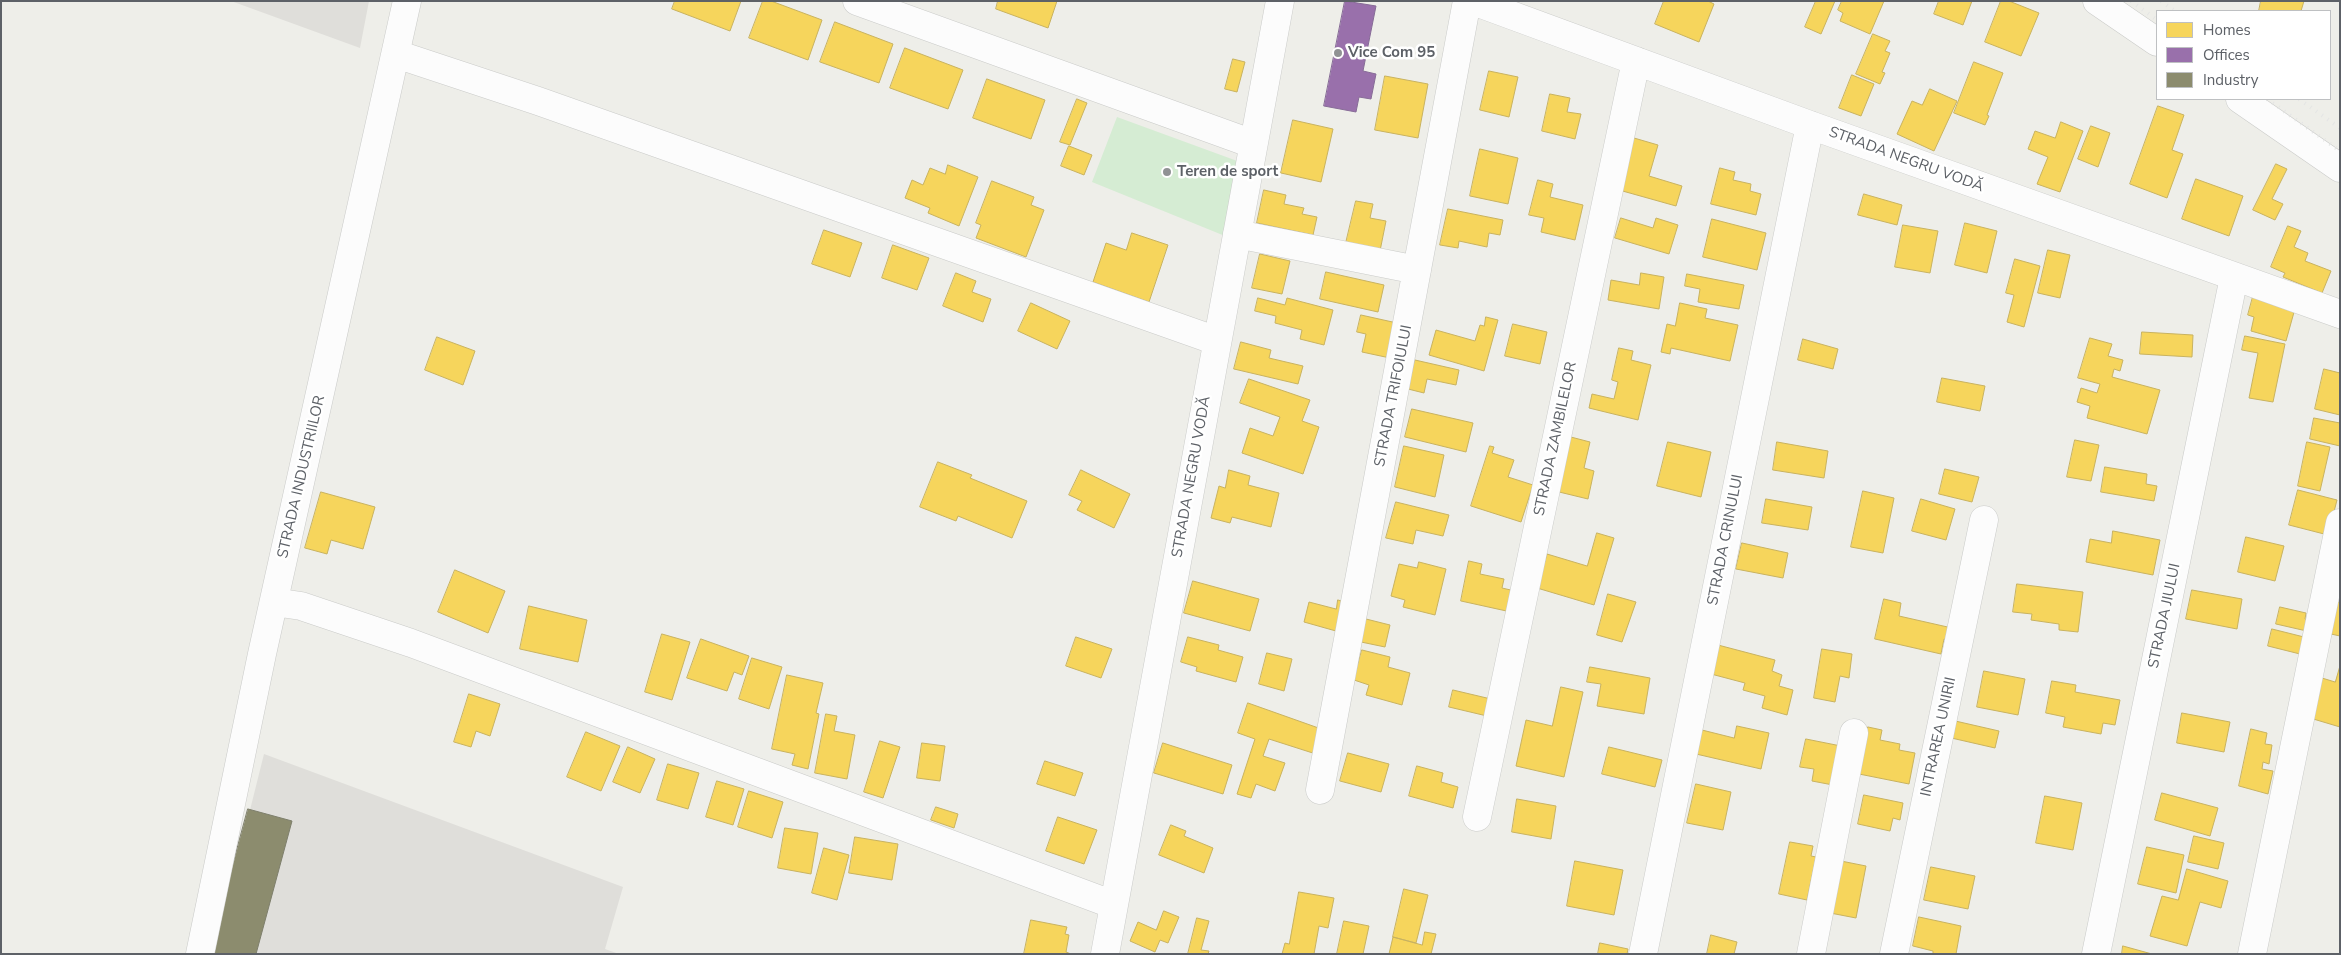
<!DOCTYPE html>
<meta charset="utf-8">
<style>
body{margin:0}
#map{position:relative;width:2341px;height:955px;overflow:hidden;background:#eeeee9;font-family:"Nunito Sans",sans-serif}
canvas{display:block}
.frame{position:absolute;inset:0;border:2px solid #5d6167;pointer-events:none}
.legend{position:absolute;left:2156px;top:10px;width:175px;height:90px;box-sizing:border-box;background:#fff;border:1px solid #bec0c2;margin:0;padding:6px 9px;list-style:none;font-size:15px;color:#5d6167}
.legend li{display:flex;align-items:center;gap:10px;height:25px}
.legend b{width:25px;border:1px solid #bec0c2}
</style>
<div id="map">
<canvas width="2341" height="955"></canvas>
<div class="frame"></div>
<ul class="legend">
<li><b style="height:14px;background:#f6d55c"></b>Homes</li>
<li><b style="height:14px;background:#9970ab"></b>Offices</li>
<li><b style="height:14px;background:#8c8c6e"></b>Industry</li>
</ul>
</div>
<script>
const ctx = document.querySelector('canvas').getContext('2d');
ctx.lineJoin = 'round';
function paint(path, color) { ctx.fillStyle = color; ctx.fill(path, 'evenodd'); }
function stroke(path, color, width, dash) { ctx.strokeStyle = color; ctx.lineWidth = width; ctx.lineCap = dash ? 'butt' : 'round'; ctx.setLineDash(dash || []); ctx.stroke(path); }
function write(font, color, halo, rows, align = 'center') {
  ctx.font = font + ' "Nunito Sans",sans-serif'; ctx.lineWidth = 5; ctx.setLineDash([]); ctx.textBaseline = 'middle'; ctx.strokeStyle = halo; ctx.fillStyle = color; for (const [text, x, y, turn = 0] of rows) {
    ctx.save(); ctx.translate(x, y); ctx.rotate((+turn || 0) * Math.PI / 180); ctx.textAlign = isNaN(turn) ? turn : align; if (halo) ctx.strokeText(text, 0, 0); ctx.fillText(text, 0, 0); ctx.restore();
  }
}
paint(new Path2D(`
 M231 1H369L360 48Z
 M264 754 623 887 605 949 619 954H214Z`), '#dfdeda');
paint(new Path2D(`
 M1117 117 1240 162 1225 236 1092 182Z`), '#d5ecd3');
const homes = new Path2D(`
 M675 1H741L730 31 672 9Z
 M763 1H771L822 20 808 60 749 38Z
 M998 1H1057L1048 28 996 9Z
 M1664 1H1708L1714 4 1699 42 1655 24Z
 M1816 1H1835L1821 34 1805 27Z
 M1842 1H1884L1870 34 1840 21 1843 13 1838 10Z
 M1939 1H1972L1963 25 1934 14Z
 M2001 1H2009L2039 13 2021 56 1985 42Z
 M2261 1H2304L2301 11H2259Z
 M835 22 893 44 879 83 820 62Z
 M1873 34 1890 41 1885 51 1890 53 1882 72 1885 73 1880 84 1856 74Z
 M905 48 963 70 948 109 890 88Z
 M1233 59 1245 62 1237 92 1225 89Z
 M1974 62 2003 73 1987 115 1989 116 1985 125 1954 113Z
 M1489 71 1518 77 1509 117 1480 110Z
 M1852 75 1874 84 1861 116 1839 108Z
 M1385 76 1428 84 1418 138 1375 130Z
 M987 79 1045 100 1031 139 973 118Z
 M1930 89 1957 101 1934 151 1897 134 1912 101 1922 105Z
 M1550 94 1570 98 1567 112 1581 114 1575 139 1542 131Z
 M1077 99 1087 103 1070 145 1060 142Z
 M2158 106 2184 115 2172 150 2183 154 2167 198 2130 184Z
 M1293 120 1333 129 1321 182 1281 173Z
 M2061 122 2083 131 2060 192 2037 184 2048 157 2028 149 2035 131 2055 138Z
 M2091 126 2110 133 2098 167 2078 159Z
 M1634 138 1658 145 1649 176 1682 186 1676 206 1619 190Z
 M1069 146 1092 155 1084 175 1061 166Z
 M1480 149 1518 158 1508 204 1470 196Z
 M2276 164 2287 169 2272 199 2283 204 2275 220 2253 210Z
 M948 165 978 177 959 226 928 213 930 208 905 198 912 180 923 185 930 168 945 174Z
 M1720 168 1735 172 1733 180 1751 184 1750 191 1761 194 1756 215 1711 204Z
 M2196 179 2243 196 2229 236 2182 219Z
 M1538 180 1553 184 1550 197 1583 205 1575 240 1541 232 1544 218 1529 215Z
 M992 181 1034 197 1031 205 1044 210 1026 257 976 238 981 225 976 223Z
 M1264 190 1286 195 1284 204 1304 208 1302 214 1317 217 1313 235 1257 223Z
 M1864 194 1902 205 1897 225 1858 215Z
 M1356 201 1373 204 1370 218 1386 221 1380 251 1346 243Z
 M1448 209 1503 220 1500 235 1489 233 1487 247 1459 241 1458 248 1440 245Z
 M1621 218 1653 228 1656 218 1678 225 1669 254 1615 238Z
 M1712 219 1766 233 1757 270 1703 257Z
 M1965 223 1997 231 1987 273 1955 265Z
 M1903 225 1938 231 1930 273 1895 267Z
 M2288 226 2301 231 2294 247 2308 253 2305 261 2331 271 2322 293 2283 277 2285 273 2271 267Z
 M824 230 862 243 850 277 812 264Z
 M1132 233 1168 245 1149 302 1093 282 1106 243 1126 250Z
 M893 245 929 258 917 290 882 278Z
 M2048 250 2070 255 2060 298 2038 293Z
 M1260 254 1290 261 1282 294 1252 288Z
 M2015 259 2040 266 2024 327 2007 322 2014 295 2006 293Z
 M1326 272 1384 285 1378 312 1320 299Z
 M956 273 976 281 972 292 991 299 983 322 943 306Z
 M1641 273 1664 277 1659 309 1608 300 1611 280 1639 285Z
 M1687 274 1744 285 1739 309 1698 302 1700 289 1685 286Z
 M2254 293 2296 305 2286 341 2251 331 2254 317 2248 315Z
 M1258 298 1285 305 1287 298 1333 310 1324 345 1300 339 1302 330 1275 323 1276 316 1255 311Z
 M1031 303 1070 321 1057 349 1018 331Z
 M1680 303 1707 309 1705 318 1738 325 1730 361 1671 348 1670 354 1661 352 1667 324 1675 326Z
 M1361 315 1397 323 1390 358 1362 352 1366 334 1357 332Z
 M1486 317 1498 320 1484 371 1429 355 1436 330 1475 341 1480 325 1484 326Z
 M1513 324 1547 332 1540 364 1505 356Z
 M2142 332 2193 335 2192 357 2140 354Z
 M2245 336 2285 344 2273 402 2249 398 2258 353 2242 350Z
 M437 337 475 351 463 385 425 370Z
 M2090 338 2112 344 2108 356 2123 360 2120 371 2114 369 2112 377 2160 390 2147 434 2087 418 2090 406 2077 402 2081 388 2097 393 2100 384 2078 378Z
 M1803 339 1838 349 1833 369 1798 360Z
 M1241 342 1271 350 1269 358 1303 366 1298 384 1234 369Z
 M1619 348 1633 351 1631 360 1651 365 1638 420 1589 408 1592 394 1614 399 1618 382 1612 380Z
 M1415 360 1459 370 1456 385 1427 379 1424 393 1408 389Z
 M2324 369 2340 373V415L2315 409Z
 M1942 378 1985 386 1980 411 1937 402Z
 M1249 379 1310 400 1302 421 1319 427 1303 474 1242 453 1250 428 1273 436 1280 417 1240 403Z
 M1412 409 1473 423 1466 452 1405 437Z
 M2314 418 2340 423V446L2310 439Z
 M1567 436 1590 442 1584 468 1594 471 1588 499 1555 491Z
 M2075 440 2099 445 2091 481 2067 477Z
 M1668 442 1711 452 1701 497 1657 486Z
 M1777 442 1828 451 1824 478 1773 470Z
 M2307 442 2330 447 2320 491 2298 486Z
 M1404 446 1444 455 1435 497 1395 487Z
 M1490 446 1494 447 1492 453 1514 460 1508 477 1533 485 1521 522 1471 506Z
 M938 462 972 475 970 478 1027 501 1012 538 958 516 956 521 920 507Z
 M2105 467 2147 474 2146 484 2157 486 2154 501 2101 492Z
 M1945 469 1979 477 1972 502 1939 494Z
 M1081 470 1130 494 1114 528 1077 510 1082 501 1069 495Z
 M1229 470 1250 476 1248 485 1279 493 1271 527 1232 517 1230 523 1211 518 1219 486 1225 488Z
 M2298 490 2337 500 2328 535 2289 525Z
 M1863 491 1894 498 1883 553 1851 547Z
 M321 492 375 507 363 549 331 540 327 554 305 548Z
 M1766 499 1812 507 1808 530 1762 523Z
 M1921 499 1955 509 1946 540 1912 531Z
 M1396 502 1449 515 1443 536 1416 530 1413 544 1386 538Z
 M2113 531 2160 540 2153 575 2086 562 2090 539 2111 543Z
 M1597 533 1614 538 1594 605 1537 588 1547 554 1587 566Z
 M2246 537 2284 546 2275 581 2238 572Z
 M1742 543 1788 553 1783 578 1736 569Z
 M1469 561 1482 564 1480 574 1504 579 1502 588 1515 591 1511 612 1461 601Z
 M1419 562 1446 569 1435 615 1403 607 1405 600 1391 596 1399 564 1417 568Z
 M455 570 505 591 488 633 438 612Z
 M1193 581 1259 599 1250 631 1184 613Z
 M2017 584 2083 592 2078 632 2059 630V624L2031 620 2032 614 2013 612Z
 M2192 590 2242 599 2237 629 2186 619Z
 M1608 594 1636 602 1622 642 1597 635Z
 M1884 599 1901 603 1899 616 1952 628 1949 641 1944 639 1941 654 1875 639Z
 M1338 600 1351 604 1343 633 1304 622 1309 602 1336 609Z
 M2338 602H2340V636L2331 634Z
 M529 606 587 620 578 662 520 649Z
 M2280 607 2306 613 2305 619 2314 621 2311 632 2276 624Z
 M1366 619 1390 625 1385 647 1361 642Z
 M2272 629 2304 637 2300 654 2268 646Z
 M662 634 690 642 672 700 645 692Z
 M1076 637 1112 649 1101 678 1066 666Z
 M1188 637 1219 645 1218 650 1243 657 1236 682 1196 671 1197 667 1181 662Z
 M701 639 749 656 742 675 734 672 727 691 687 678Z
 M1718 645 1775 660 1772 671 1782 675 1779 686 1793 690 1787 715 1762 708 1765 696 1743 690 1745 683 1711 674Z
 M1822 649 1852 654 1849 678 1840 676 1835 702 1814 698Z
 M1362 650 1390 657 1388 667 1410 673 1402 705 1366 695 1369 685 1354 680Z
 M1267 653 1292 659 1284 691 1259 684Z
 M752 658 782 667 769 709 739 699Z
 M2340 666V727L2310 718 2322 678 2335 682Z
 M1590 667 1650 678 1644 714 1597 706 1601 684 1587 682Z
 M1984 671 2025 679 2018 715 1977 707Z
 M787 675 823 683 816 713 819 714 808 769 792 765 795 754 772 749Z
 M2052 681 2076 685 2075 692 2120 700 2115 725 2103 723 2101 734 2063 727 2065 717 2046 713Z
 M1561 687 1583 692 1564 777 1516 766 1526 720 1552 726Z
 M1453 690 1491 699 1487 716 1449 707Z
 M469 694 500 704 490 736 476 731 471 747 454 742Z
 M1248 703 1327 731 1319 755 1269 739 1263 756 1285 763 1275 791 1256 784 1251 798 1237 794 1255 739 1238 733Z
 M2182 713 2230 722 2224 752 2177 743Z
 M826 714 837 716 834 731 855 735 847 779 815 773Z
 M1951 720 1999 731 1995 748 1947 737Z
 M1737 726 1769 733 1761 769 1696 754 1702 730 1734 738Z
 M1868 727 1882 730 1880 740 1900 744 1899 750 1915 753 1909 784 1859 774Z
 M2251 729 2267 733 2265 744 2272 745 2269 764 2263 762 2262 769 2273 771 2268 794 2239 786Z
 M586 732 620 746 601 791 567 777Z
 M1806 739 1841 746 1833 785 1812 781 1814 769 1800 767Z
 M880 741 900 747 883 798 864 792Z
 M922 743 945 746 940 781 917 778Z
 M1163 743 1232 765 1223 794 1154 773Z
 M628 747 655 759 640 793 613 782Z
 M1609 747 1662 760 1655 787 1602 774Z
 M1348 753 1389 764 1381 792 1340 781Z
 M1045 761 1083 773 1075 796 1037 784Z
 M668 764 699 773 688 809 657 800Z
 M1417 766 1443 773 1441 782 1458 787 1453 808 1409 796Z
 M717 781 744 789 733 825 706 817Z
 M1696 784 1731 792 1723 830 1687 823Z
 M749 791 783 802 772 838 738 827Z
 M2162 793 2218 808 2210 836 2155 820Z
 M1864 795 1903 803 1900 820 1893 818 1890 831 1858 824Z
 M2045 796 2082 803 2073 850 2036 843Z
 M1517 799 1556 806 1551 839 1512 832Z
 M936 807 958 814 954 828 931 820Z
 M1058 817 1097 830 1084 864 1046 851Z
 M1171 825 1186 831 1184 836 1213 848 1204 873 1159 855Z
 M785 828 818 833 811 874 778 868Z
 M2194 836 2224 843 2218 869 2188 862Z
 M855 837 898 844 892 880 849 873Z
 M1790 842 1813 846 1811 856 1816 857 1807 900 1779 894Z
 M2147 847 2184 855 2176 893 2138 884Z
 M824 848 849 855 837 900 812 893Z
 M1836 860 1866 866 1856 918 1825 912Z
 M1575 861 1623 870 1614 915 1567 906Z
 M1931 867 1975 876 1968 909 1924 900Z
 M2187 869 2228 881 2221 908 2200 902 2187 946 2150 936 2162 896 2178 900Z
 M1404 889 1428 895 1416 943 1393 937Z
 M1299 892 1334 898 1328 928 1319 926 1314 954H1282L1285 943 1289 944Z
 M1164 911 1179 917 1168 943 1160 940 1155 952 1130 941 1138 922 1156 930Z
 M1919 917 1961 926 1956 954H1933V951L1913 946Z
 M1197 918 1209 921 1201 950 1209 951 1208 954H1188Z
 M1031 920 1067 927 1065 934 1069 935 1066 952 1071 954H1024Z
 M1344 921 1369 926 1363 954H1337Z
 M1425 932 1436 934 1431 954H1389L1393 937 1422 945Z
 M1711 935 1737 942 1734 954H1707Z
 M1600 943 1628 949 1627 954H1598Z
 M2123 946 2152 954H2122Z`);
paint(homes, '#f6d55c');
stroke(homes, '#c8b25f', 1);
const offices = new Path2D(`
 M1345 1 1376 6 1363 71 1376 74 1371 99 1359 97 1356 112 1324 106Z`);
paint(offices, '#9970ab');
stroke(offices, '#876c97', 1);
const industry = new Path2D(`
 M248 809 292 821 256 954H209Z`);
paint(industry, '#8c8c6e');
stroke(industry, '#7e7f6c', 1);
const minor = new Path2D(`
 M857 1 1253 144
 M1473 1 1810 125 2340 314
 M2097 1 2157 42
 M396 54 538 101 1217 341
 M2240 99 2340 168
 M1237 234 1417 270
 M274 602 301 606 411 643 1114 905
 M1320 790 1467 1
 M1477 817 1636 61
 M200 954 262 654 407 1
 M1105 954 1280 1
 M1643 954 1810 125
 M1811 954 1854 733
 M1894 954 1984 520
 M2096 954 2234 277
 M2252 954 2340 523`);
stroke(minor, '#cacbc9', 29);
stroke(minor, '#fcfcfc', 28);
stroke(new Path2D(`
 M2131 1 2157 20
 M2161 1 2175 11
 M2267 99 2340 151
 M2299 99 2340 128`), '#e4e5e4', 4, [1, 6]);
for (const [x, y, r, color] of [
 [1338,53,5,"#909294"],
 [1167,172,5,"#909294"]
]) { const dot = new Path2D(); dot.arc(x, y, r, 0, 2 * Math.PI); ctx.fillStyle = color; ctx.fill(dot); stroke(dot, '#fff', 2); }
write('bold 15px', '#5d6167', '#fff', [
 ["Vice Com 95",1348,53],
 ["Teren de sport",1177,172]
], 'left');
write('15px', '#5d6167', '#fff', [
 ["STRADA NEGRU VODĂ",1906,160,20],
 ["STRADA TRIFOIULUI",1394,396,-79],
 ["STRADA ZAMBILELOR",1556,439,-78],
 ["STRADA INDUSTRIILOR",302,477,-77],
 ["STRADA NEGRU VODĂ",1192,477,-80],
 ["STRADA CRINULUI",1726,540,-79],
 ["STRADA JIULUI",2165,616,-78],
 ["INTRAREA UNIRII",1939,737,-78]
]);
</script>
